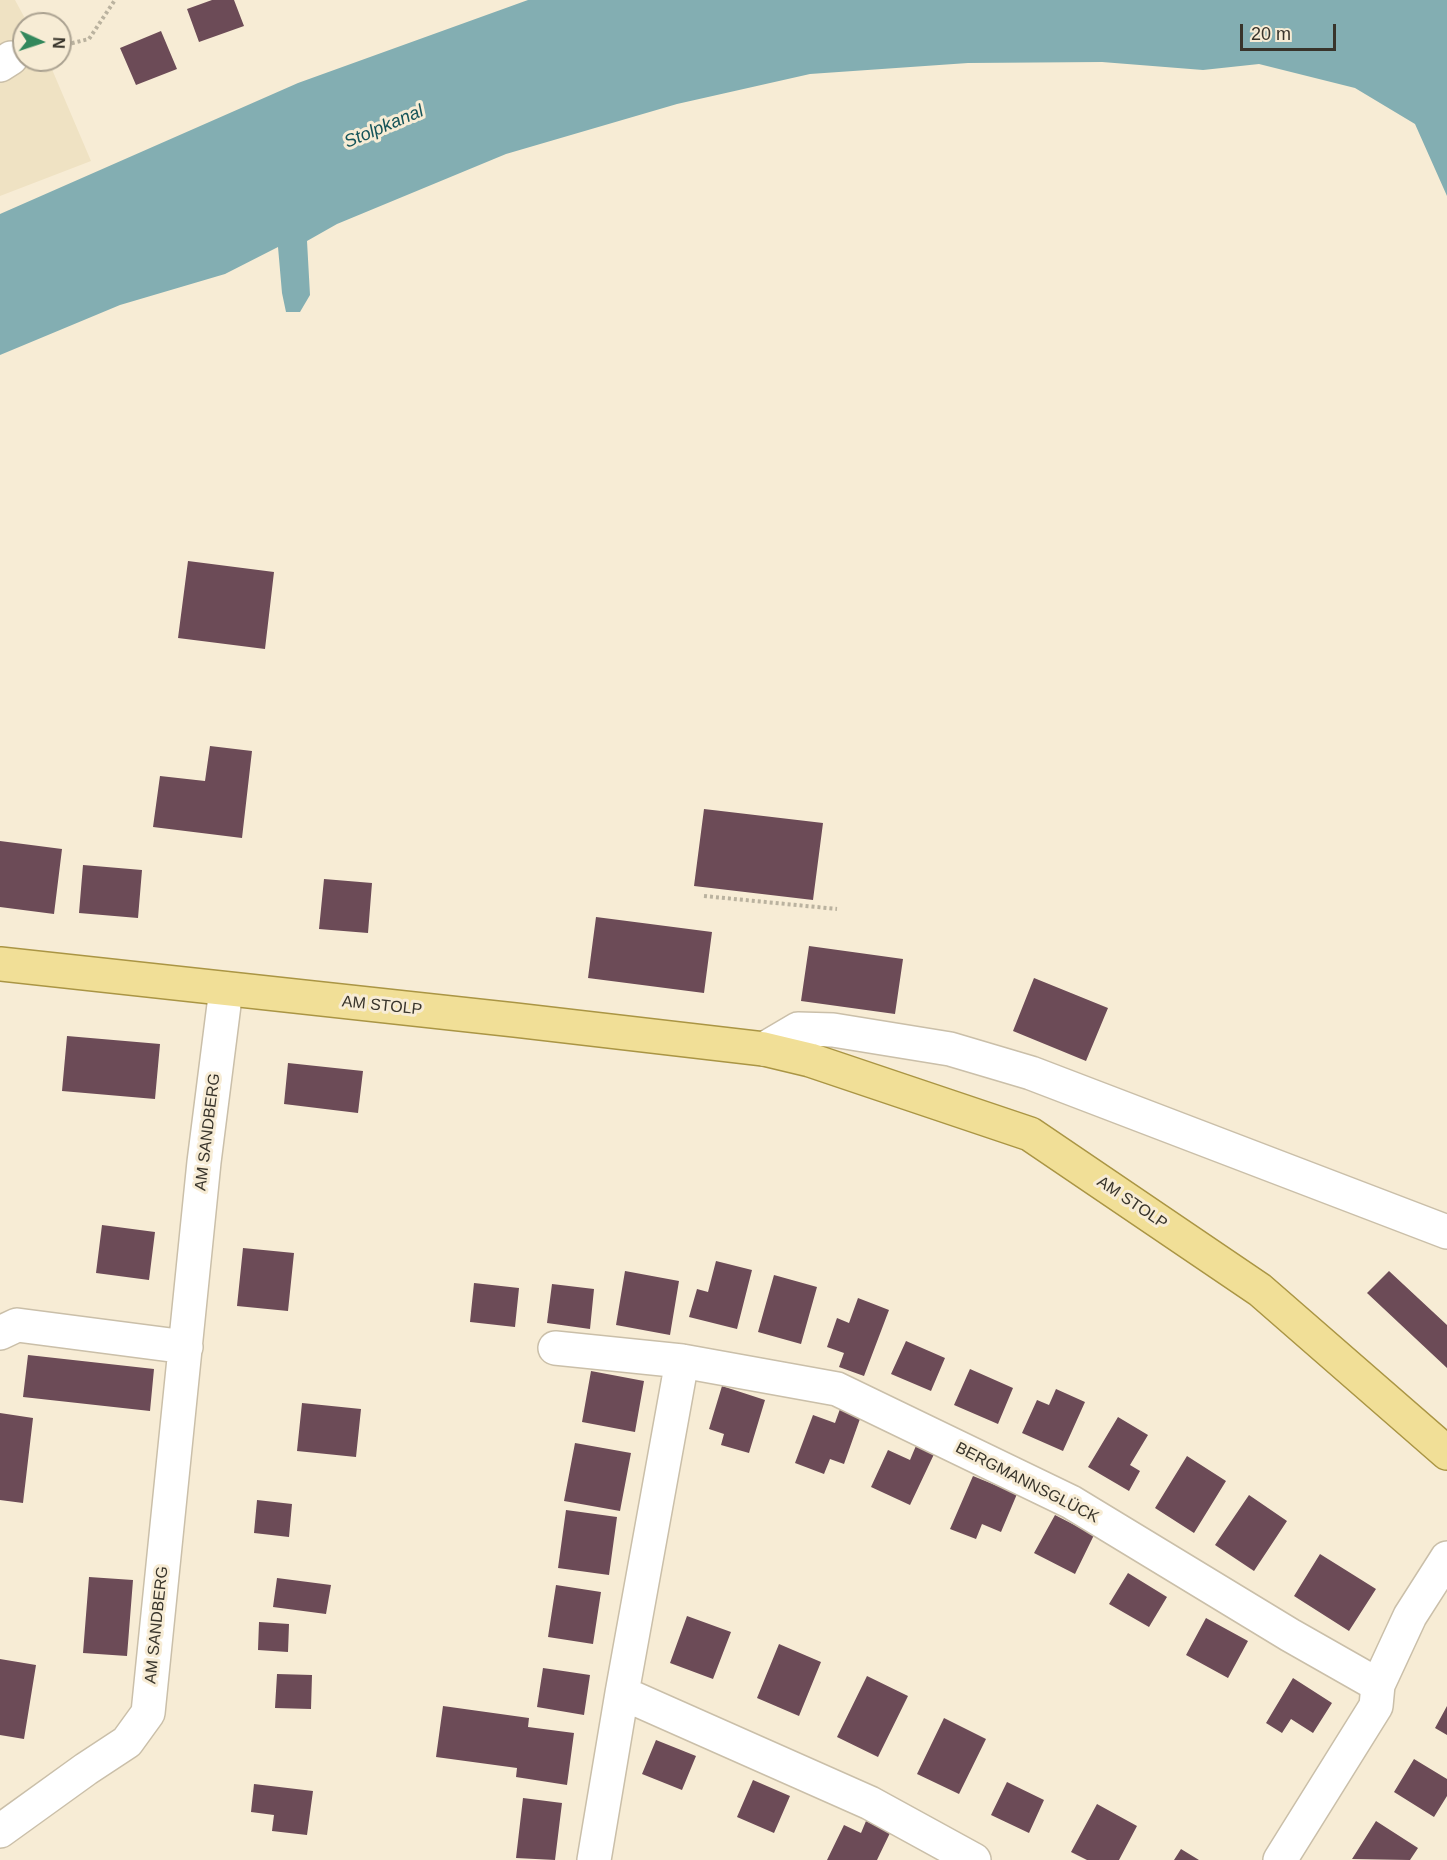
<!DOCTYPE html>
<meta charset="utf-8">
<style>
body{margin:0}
#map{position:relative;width:1447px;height:1860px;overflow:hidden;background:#f7ecd5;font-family:Helvetica,sans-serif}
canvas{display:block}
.north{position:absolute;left:12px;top:12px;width:60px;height:60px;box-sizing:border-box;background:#f7ecd5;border:2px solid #aba291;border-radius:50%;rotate:93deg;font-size:16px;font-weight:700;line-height:24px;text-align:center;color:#38342b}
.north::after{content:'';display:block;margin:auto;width:21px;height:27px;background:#33885c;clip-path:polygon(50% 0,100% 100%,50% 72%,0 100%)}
.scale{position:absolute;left:1240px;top:24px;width:96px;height:27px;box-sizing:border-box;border:3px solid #38342b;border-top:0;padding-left:8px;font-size:18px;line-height:21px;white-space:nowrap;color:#38342b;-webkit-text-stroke:4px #f7ecd5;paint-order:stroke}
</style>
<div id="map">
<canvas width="1447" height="1860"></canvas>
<div class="north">N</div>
<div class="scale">20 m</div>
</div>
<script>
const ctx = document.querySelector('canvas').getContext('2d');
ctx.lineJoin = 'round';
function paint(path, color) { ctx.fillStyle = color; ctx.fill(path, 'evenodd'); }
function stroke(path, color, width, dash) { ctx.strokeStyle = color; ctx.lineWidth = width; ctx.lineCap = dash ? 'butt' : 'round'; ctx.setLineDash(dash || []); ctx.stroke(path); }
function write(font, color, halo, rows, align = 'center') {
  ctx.font = font + ' Helvetica,sans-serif'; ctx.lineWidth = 6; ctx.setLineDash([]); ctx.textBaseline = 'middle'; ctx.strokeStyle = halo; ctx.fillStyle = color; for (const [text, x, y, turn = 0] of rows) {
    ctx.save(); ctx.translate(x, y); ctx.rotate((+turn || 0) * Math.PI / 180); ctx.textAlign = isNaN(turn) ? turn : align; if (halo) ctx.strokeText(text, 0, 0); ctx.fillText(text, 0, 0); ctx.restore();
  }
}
paint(new Path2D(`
 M0 0H15L28 24H24V60H48L91 161 0 196Z`), '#efe2c3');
paint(new Path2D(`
 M528 0H1447V196L1415 124 1355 88 1259 64 1203 70 1102 62 968 63 810 74 677 104 506 154 337 224 307 241 310 295 300 312H286L282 293 278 247 225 274 120 305 0 355V214L298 83Z`), '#83aeb2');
paint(new Path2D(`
 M212 0H234L244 26 199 42 187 9Z
 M161 31 177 69 136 85 120 48Z
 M188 561 274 572 265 649 178 638Z
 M210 746 252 751 242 838 153 827 160 776 205 781Z
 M704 809 823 823 813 900 694 886Z
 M0 841 62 849 54 914 0 907Z
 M83 865 142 870 138 918 79 913Z
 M324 879 372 883 368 933 319 929Z
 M596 917 712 932 704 993 588 978Z
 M809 946 903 959 895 1014 801 1001Z
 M1034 978 1108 1008 1086 1061 1013 1031Z
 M67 1036 160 1044 155 1099 62 1091Z
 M288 1063 363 1071 358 1113 284 1104Z
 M102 1225 155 1232 149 1280 96 1273Z
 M243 1248 294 1253 288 1311 237 1306Z
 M716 1261 752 1270 737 1329 689 1317 697 1289 708 1292Z
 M625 1271 679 1281 670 1335 616 1325Z
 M1389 1271 1447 1325V1368L1367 1293Z
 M774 1275 817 1287 801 1344 758 1332Z
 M474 1283 519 1288 515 1327 470 1322Z
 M552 1284 594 1289 590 1329 547 1323Z
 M858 1298 889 1310 864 1376 839 1367 844 1353 827 1347 837 1318 849 1323Z
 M906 1341 945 1358 931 1391 891 1374Z
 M28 1355 154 1369 150 1411 23 1397Z
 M970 1369 1013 1388 998 1424 954 1405Z
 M591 1371 644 1381 635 1432 582 1422Z
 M722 1386 765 1400 749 1453 721 1445 724 1434 709 1429Z
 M1056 1389 1085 1402 1063 1451 1022 1433 1037 1400 1049 1405Z
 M302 1403 361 1409 356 1457 297 1451Z
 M840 1409 861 1416 844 1464 830 1459 824 1474 795 1463 813 1415 835 1423Z
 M0 1413 33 1418 23 1503 0 1500Z
 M1118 1417 1148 1435 1130 1465 1140 1471 1129 1491 1088 1467Z
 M918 1441 936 1450 910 1505 871 1487 888 1450 910 1460Z
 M575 1443 631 1453 620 1511 564 1501Z
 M1187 1456 1226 1481 1194 1533 1155 1508Z
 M973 1476 1017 1494 1001 1532 982 1524 976 1539 950 1529Z
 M1249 1495 1287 1521 1254 1571 1215 1545Z
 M257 1500 292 1504 289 1537 254 1533Z
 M566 1510 617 1517 609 1575 558 1568Z
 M1055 1515 1094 1535 1075 1574 1034 1553Z
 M1320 1554 1376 1589 1349 1631 1294 1596Z
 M1128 1573 1167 1597 1149 1627 1109 1604Z
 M89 1577 133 1580 127 1656 83 1653Z
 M277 1578 331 1585 326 1614 273 1607Z
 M556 1585 601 1592 593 1644 548 1637Z
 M687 1616 731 1632 713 1679 670 1663Z
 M1206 1618 1248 1641 1228 1678 1186 1655Z
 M259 1622 289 1624 288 1652 258 1650Z
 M779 1644 821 1662 799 1716 757 1698Z
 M0 1659 36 1665 24 1739 0 1735Z
 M543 1668 590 1675 584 1715 537 1707Z
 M277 1674 312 1675 311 1709 275 1708Z
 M867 1676 908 1696 878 1757 837 1737Z
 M1293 1678 1332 1703 1313 1733 1291 1719 1282 1733 1266 1723Z
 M443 1706 529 1718 528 1727 574 1733 567 1785 516 1777 517 1768 436 1757Z
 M1447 1706V1735L1435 1728Z
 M944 1718 986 1739 959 1794 917 1774Z
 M656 1740 696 1756 682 1790 642 1774Z
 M1414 1759 1447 1779V1796L1434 1817 1394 1792Z
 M753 1780 790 1796 774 1833 737 1817Z
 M1007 1782 1044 1800 1029 1833 991 1815Z
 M254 1784 313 1791 307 1835 272 1831 274 1815 251 1812Z
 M523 1798 562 1803 555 1860 516 1858Z
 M1097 1804 1137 1826 1119 1860H1087L1071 1852Z
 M866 1821 890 1833 877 1860H827L844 1825 861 1833Z
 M1376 1821 1418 1848 1410 1860 1352 1859Z
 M1181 1849 1199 1860H1174Z`), '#6c4b57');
const minor = new Path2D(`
 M0 65 11 58
 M764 1049 798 1029 833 1030 950 1049 1031 1073 1447 1232
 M0 1333 17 1325 186 1347
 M555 1348 682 1361 837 1389 1071 1502 1290 1635 1378 1685
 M622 1693 870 1803 974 1860
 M0 1831 86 1769 127 1742 148 1713 204 1162 226 989
 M594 1860 622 1693 682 1361
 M1280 1860 1376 1706 1378 1685 1410 1616 1447 1558`);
const major = new Path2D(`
 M0 964 515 1020 764 1049 810 1060 1030 1134 1260 1290 1447 1453`);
stroke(minor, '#cabfa9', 36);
stroke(major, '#aa9544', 36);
stroke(new Path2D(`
 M60 46 89 39 115 0
 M704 896 837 909`), '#bab29f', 4, [3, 3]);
stroke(minor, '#fff', 33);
stroke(major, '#f1df97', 33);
write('16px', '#38342b', '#f7ecd5', [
 ["AM STOLP",382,1006,6],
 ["AM SANDBERG",208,1132,-83],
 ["AM STOLP",1132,1203,34],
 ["BERGMANNSGLÜCK",1027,1483,27],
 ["AM SANDBERG",157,1625,-84]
]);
write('italic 18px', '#155459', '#f7ecd5', [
 ["Stolpkanal",384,127,-23]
]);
</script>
